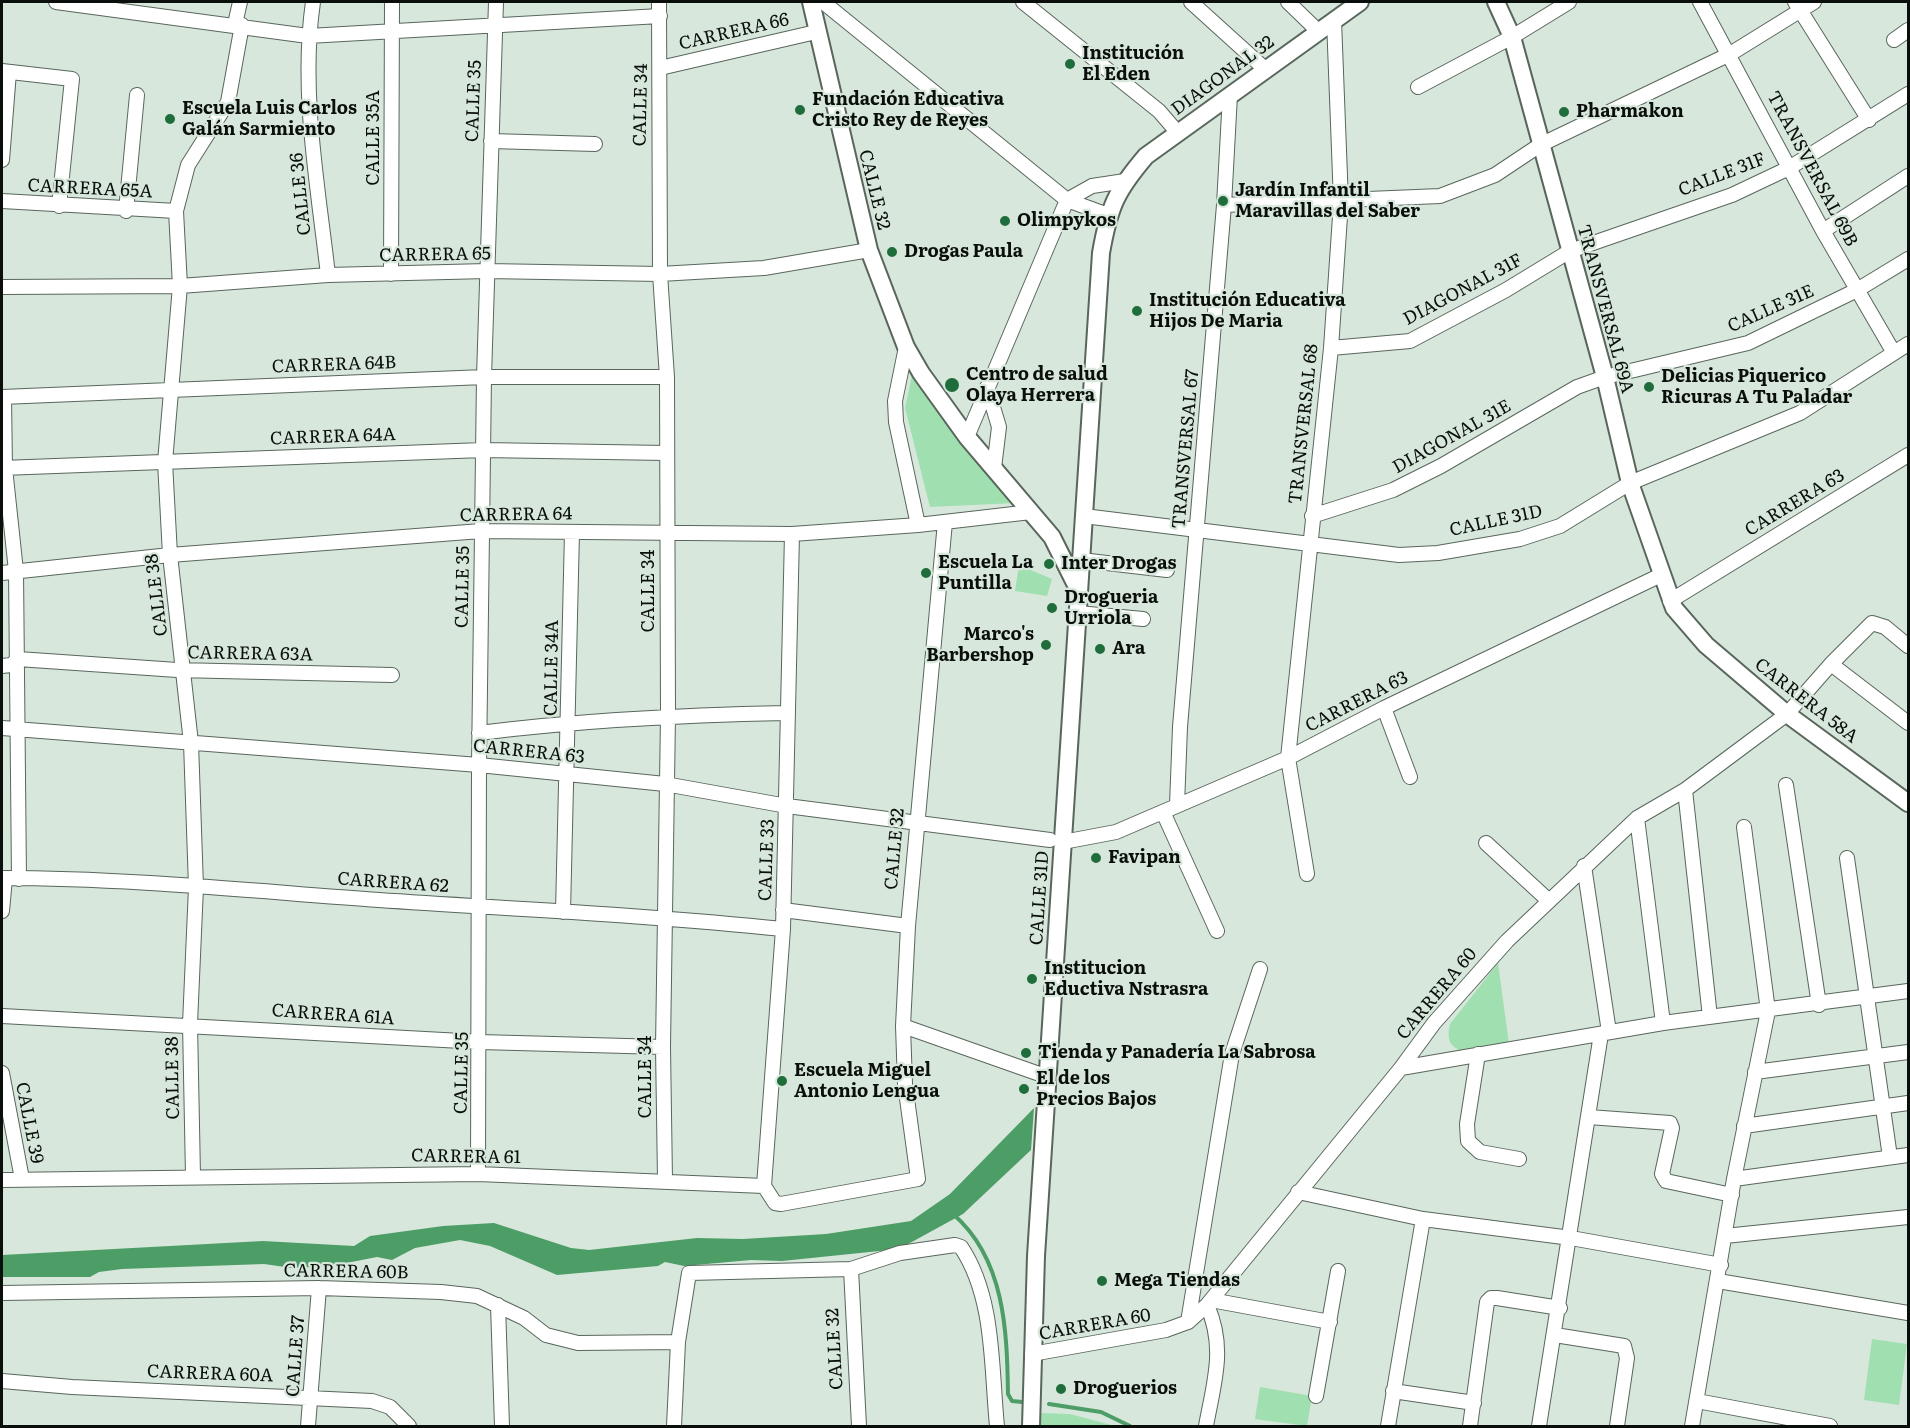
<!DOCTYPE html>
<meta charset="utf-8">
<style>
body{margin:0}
#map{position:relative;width:1910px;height:1428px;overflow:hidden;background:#d8e7db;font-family:Literata,serif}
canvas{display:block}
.frame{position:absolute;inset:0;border:3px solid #0a0f0c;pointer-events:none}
</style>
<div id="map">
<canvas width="1910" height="1428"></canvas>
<div class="frame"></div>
</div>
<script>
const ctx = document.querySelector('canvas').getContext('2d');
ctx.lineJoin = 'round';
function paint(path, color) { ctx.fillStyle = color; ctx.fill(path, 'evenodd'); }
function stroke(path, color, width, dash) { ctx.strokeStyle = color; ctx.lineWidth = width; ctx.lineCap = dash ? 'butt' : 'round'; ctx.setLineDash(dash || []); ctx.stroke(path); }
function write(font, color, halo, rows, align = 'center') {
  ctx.font = font + ' Literata,serif'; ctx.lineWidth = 4.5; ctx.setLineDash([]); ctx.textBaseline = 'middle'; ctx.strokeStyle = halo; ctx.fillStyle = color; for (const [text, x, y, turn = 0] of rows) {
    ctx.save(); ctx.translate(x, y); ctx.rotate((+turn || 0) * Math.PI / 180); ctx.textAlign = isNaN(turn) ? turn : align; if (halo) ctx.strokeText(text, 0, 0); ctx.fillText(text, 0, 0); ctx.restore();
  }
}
paint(new Path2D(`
 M912 375 1015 503 930 507 905 408Z
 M1019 565 1052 579 1047 596 1015 591Z
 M1498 963 1509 1044 1462 1051C1448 1046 1447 1037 1450 1024Z
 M1872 1339 1907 1344 1899 1405 1864 1400Z
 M1260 1387 1312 1396 1307 1426 1255 1419Z
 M1038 1413 1070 1414 1115 1426H1038Z`), '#a0dfaf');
paint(new Path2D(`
 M1034 1108 1031 1150 963 1214 899 1249 782 1261 751 1260 684 1266 665 1262 658 1266 557 1275 490 1246 460 1240 415 1248 392 1260 377 1257 331 1266 292 1268 264 1264 122 1269 99 1272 90 1277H2V1255L263 1241 354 1246 370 1236 443 1226 494 1223 571 1248 589 1250 697 1238 743 1239 826 1234 911 1221 950 1194Z`), '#4d9d66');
stroke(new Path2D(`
 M953 1214C1005 1259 1007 1331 1008 1394L1012 1401 1022 1402
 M1049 1404 1101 1412 1130 1426`), '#4d9d66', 4);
const minor = new Path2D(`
 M56 2 308 36 660 16
 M313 2C300 91 318 186 328 275
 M659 2 660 274 667 377 668 716 663 1047 665 1180
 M823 2 1067 200 1108 215
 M1023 2 1159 111 1178 133
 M1191 2 1265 69
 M1288 2 1318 31
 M1700 2 1823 231 1894 353
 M1795 2 1869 120
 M235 24 240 2
 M1894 40 1908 30
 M660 68 816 32
 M2 71 72 79 59 206
 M1418 87 1512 37 1569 2
 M491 141 595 144
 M2 160 9 72
 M2 201 176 211
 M1224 205 1440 196 1495 175 1540 145 1730 54 1814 2
 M126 211 137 95
 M1823 231 1908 176
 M391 274 392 2
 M2 287 180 286 328 275 487 271 660 274 764 268 869 250
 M906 347 895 401 896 422 918 525
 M1331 348 1410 341 1506 290 1570 251 1732 195 1789 168 1908 94
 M987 387 999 427 994 468
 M2 397 484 377H667
 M4 397 5 468 16 571 19 879
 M967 437 1067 200 1092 186 1125 181
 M2 468 483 450 666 453
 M1084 516 1399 555 1438 553 1520 539 1560 526 1630 483 1800 413 1908 344
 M1312 516 1393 490 1441 466 1577 387 1605 377 1748 343 1857 290 1908 259
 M1081 560 1167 570
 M2 573 170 555 481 531 792 534 918 525 1031 512
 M1670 601 1908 455
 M1078 613 1143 619
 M1831 664 1908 723
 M2 666 11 665 18 659 177 670 392 675
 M1384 708 1410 777
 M2 728 479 765 665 784 787 806 1050 840
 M479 733C582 720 683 715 786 713
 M1786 785 1819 1005
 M1685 790 1710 1017
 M1177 805 1180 727 1224 205 1230 95
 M1163 812 1217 931
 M1637 818 1663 1023
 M1063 842 1116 832 1288 758 1384 708 1661 575
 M1486 843 1548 900
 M1847 858 1890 1157
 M1584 866 1609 1032
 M1307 874 1288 758 1331 348 1341 202 1334 20
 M2 878C127 878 253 891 379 900 513 909 648 915 783 929
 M783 910 908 926
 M2 911 5 878
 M563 912 572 532
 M2 1016 480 1042 663 1047
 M903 1026 1048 1077
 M1478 1054 1467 1124 1468 1141 1480 1152 1519 1159
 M1401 1068 1663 1023 1908 991
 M1755 1072 1908 1052
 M2 1073 22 1179
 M1589 1117 1670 1123 1672 1128 1662 1174 1666 1181 1732 1195
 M1744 1126 1908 1103
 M478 1174 479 765 484 377 496 2
 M193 1176 190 1024 196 887 191 743 170 555 165 462 180 286 176 211 188 165 228 102 242 25
 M1734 1179 1908 1155
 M2 1180 478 1174 764 1186
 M764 1186 775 1203 781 1204 918 1179 905 1084 903 1026 908 926 945 522
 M764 1186 783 929 792 534
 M1298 1192 1423 1219 1571 1238 1721 1265
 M1725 1236 1908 1217
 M851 1269 859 1426
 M1718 1281 1908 1313
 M2 1293 319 1288 441 1292 477 1296 524 1318 546 1335 578 1343 678 1342
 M1211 1300 1330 1322
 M498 1305 502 1426
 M1188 1322 1232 1054 1260 969
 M1555 1335 1624 1346 1627 1358 1617 1426
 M1032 1354 1166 1330 1188 1322 1207 1305 1401 1068 1434 1023 1507 941 1637 818 1685 790 1787 714 1831 664 1872 623 1885 627 1908 646
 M2 1381 72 1387 372 1401 390 1407 409 1426
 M1393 1391 1474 1403
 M1316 1396 1338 1271
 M1697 1401 1830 1426
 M308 1426 319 1288
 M674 1426 678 1342 689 1273 851 1269 900 1253 955 1245 961 1247C995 1298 991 1368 997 1426
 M1206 1426C1214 1382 1226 1348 1207 1305
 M1388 1426 1423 1219
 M1470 1426 1487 1302 1491 1298H1497L1560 1308
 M1539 1426 1601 1034
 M1692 1426 1734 1179 1768 1011 1744 827`);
const tertiary = new Path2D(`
 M811 2 869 250 906 347 921 373 967 437 1052 537 1078 589
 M1496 2 1512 37 1605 377 1630 483 1674 608 1706 645 1787 714 1908 803
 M1031 1426 1036 1256 1101 253C1109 207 1116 191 1146 156L1360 2`);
stroke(minor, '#59665c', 16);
stroke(tertiary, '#59665c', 20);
stroke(minor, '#fff', 14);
stroke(tertiary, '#fff', 16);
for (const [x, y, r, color] of [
 [1070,64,6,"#206d3c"],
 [800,110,6,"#206d3c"],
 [1564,112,6,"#206d3c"],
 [170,119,6,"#206d3c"],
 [1223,201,6,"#206d3c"],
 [1005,221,6,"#206d3c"],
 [892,252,6,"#206d3c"],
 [1137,311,6,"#206d3c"],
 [952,385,8,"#206d3c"],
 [1649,387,6,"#206d3c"],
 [1049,564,6,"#206d3c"],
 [926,573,6,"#206d3c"],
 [1052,608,6,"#206d3c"],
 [1046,645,6,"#206d3c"],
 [1100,649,6,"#206d3c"],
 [1096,858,6,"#206d3c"],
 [1032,979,6,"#206d3c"],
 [1026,1053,6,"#206d3c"],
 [782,1081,6,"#206d3c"],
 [1024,1089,6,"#206d3c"],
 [1102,1281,6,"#206d3c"],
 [1061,1389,6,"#206d3c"]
]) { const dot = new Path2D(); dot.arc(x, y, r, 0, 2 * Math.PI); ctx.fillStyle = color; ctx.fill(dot); stroke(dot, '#d8e7db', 2); }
write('18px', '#0a0f0c', '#d8e7db', [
 ["CARRERA 66",734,32,-13],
 ["DIAGONAL 32",1223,76,-36],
 ["CALLE 35",474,101,-88],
 ["CALLE 34",641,105,-89],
 ["CALLE 35A",374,138,-90],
 ["TRANSVERSAL 69B",1812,169,62],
 ["CALLE 31F",1722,175,-21],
 ["CARRERA 65A",90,189,3],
 ["CALLE 32",874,190,76],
 ["CALLE 36",301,194,-96],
 ["CARRERA 65",435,255,-1],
 ["DIAGONAL 31F",1463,290,-28],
 ["TRANSVERSAL 69A",1605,309,75],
 ["CALLE 31E",1771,309,-24],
 ["CARRERA 64B",334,365,-2],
 ["TRANSVERSAL 68",1304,424,-84],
 ["CARRERA 64A",333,437,-2],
 ["DIAGONAL 31E",1452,437,-29],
 ["TRANSVERSAL 67",1186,449,-85],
 ["CARRERA 63",1795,503,-31],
 ["CARRERA 64",516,515,-1],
 ["CALLE 31D",1496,521,-12],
 ["CALLE 35",463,587,-89],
 ["CALLE 34",649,591,-90],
 ["CALLE 38",157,595,-97],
 ["CARRERA 63A",250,654,1],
 ["CALLE 34A",552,668,-89],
 ["CARRERA 58A",1806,701,38],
 ["CARRERA 63",1357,702,-27],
 ["CARRERA 63",529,752,6],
 ["CALLE 32",895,849,-85],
 ["CALLE 33",767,860,-88],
 ["CARRERA 62",393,883,4],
 ["CALLE 31D",1040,898,-86],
 ["CARRERA 60",1437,994,-50],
 ["CARRERA 61A",333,1015,4],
 ["CALLE 35",462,1073,-89],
 ["CALLE 34",646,1077,-90],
 ["CALLE 38",173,1078,-91],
 ["CALLE 39",29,1123,79],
 ["CARRERA 61",466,1157,1],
 ["CARRERA 60B",346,1272,1],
 ["CARRERA 60",1095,1325,-10],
 ["CALLE 32",835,1349,-93],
 ["CALLE 37",296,1356,-86],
 ["CARRERA 60A",210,1374,2]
]);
write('bold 18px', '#0a0f0c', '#d8e7db', [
 ["Institución",1082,54],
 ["El Eden",1082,75],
 ["Fundación Educativa",812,100],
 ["Cristo Rey de Reyes",812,121],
 ["Escuela Luis Carlos",182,109],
 ["Galán Sarmiento",182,130],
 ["Pharmakon",1576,112],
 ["Jardín Infantil",1235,191],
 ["Maravillas del Saber",1235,212],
 ["Olimpykos",1017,221],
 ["Drogas Paula",904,252],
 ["Institución Educativa",1149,301],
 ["Hijos De Maria",1149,322],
 ["Centro de salud",966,375],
 ["Olaya Herrera",966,396],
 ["Delicias Piquerico",1661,377],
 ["Ricuras A Tu Paladar",1661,398],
 ["Escuela La",938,563],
 ["Puntilla",938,584],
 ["Inter Drogas",1061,564],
 ["Drogueria",1064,598],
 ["Urriola",1064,619],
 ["Marco's",1034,635,"right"],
 ["Barbershop",1034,656,"right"],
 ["Ara",1112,649],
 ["Favipan",1108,858],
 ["Institucion",1044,969],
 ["Eductiva Nstrasra",1044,990],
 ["Tienda y Panadería La Sabrosa",1038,1053],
 ["Escuela Miguel",794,1071],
 ["Antonio Lengua",794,1092],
 ["El de los",1036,1079],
 ["Precios Bajos",1036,1100],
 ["Mega Tiendas",1114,1281],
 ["Droguerios",1073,1389]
], 'left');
</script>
